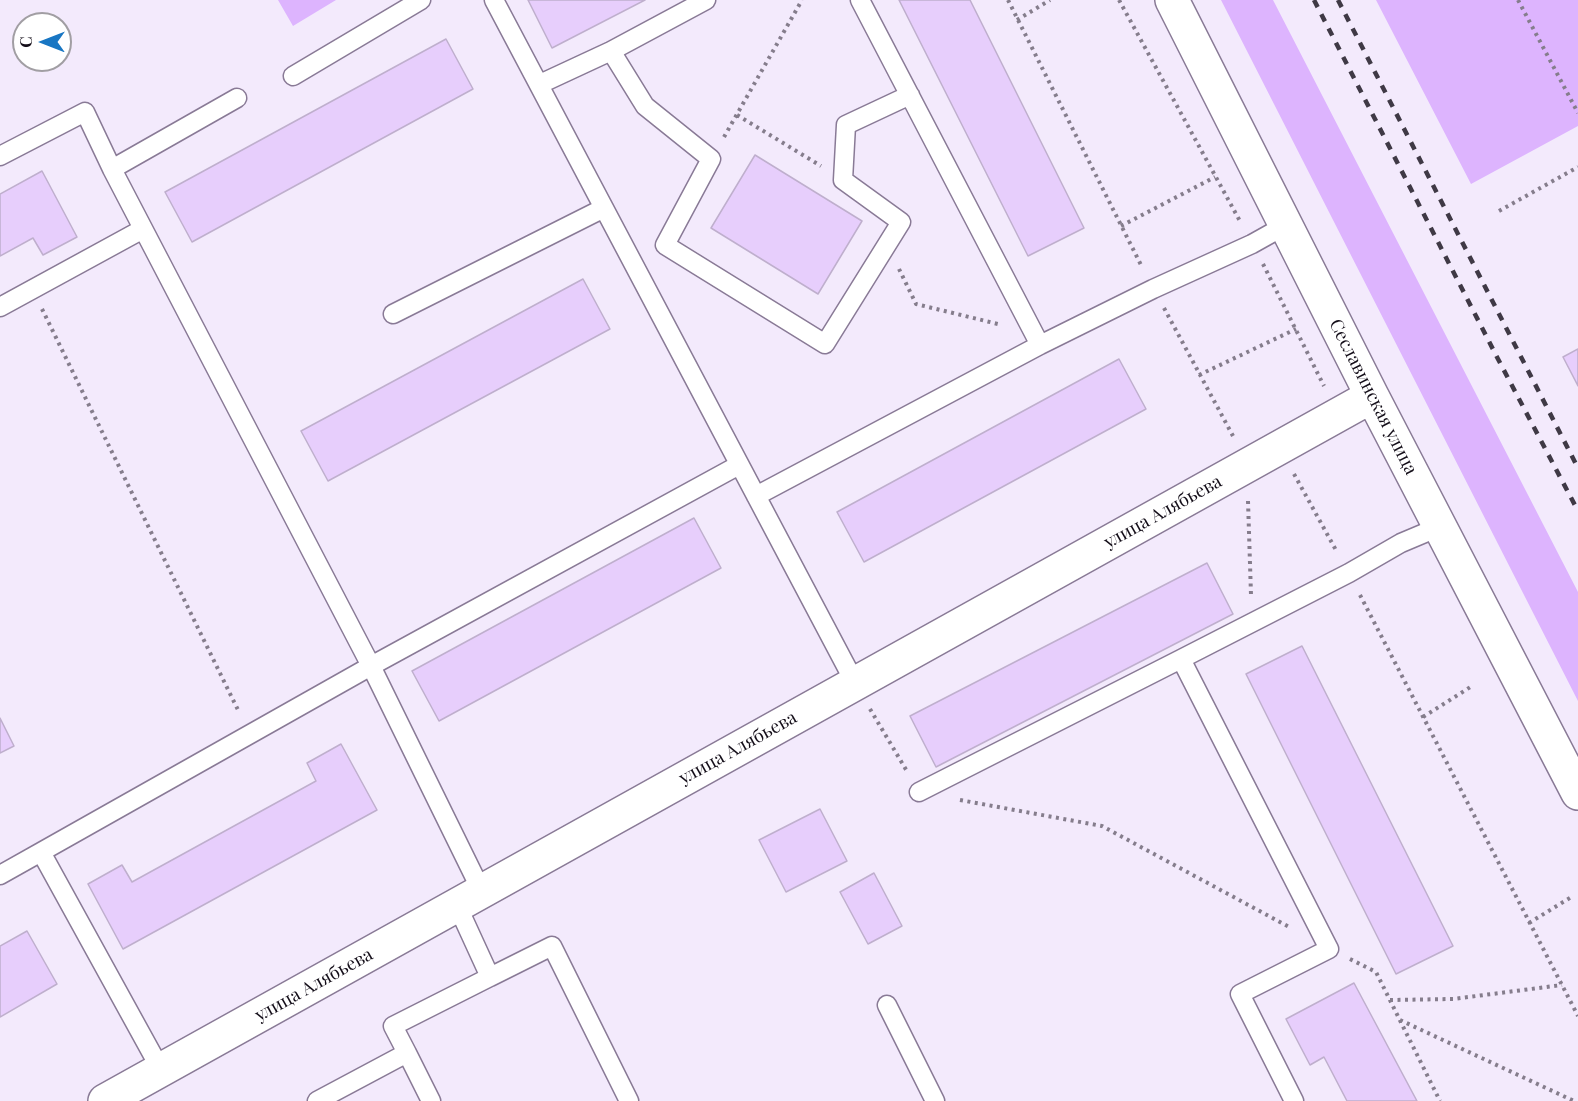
<!DOCTYPE html>
<meta charset="utf-8">
<style>
body{margin:0}
#map{position:relative;width:1578px;height:1101px;overflow:hidden;background:#f3eafc;font-family:"Playfair Display",serif}
canvas{display:block}
.north{position:absolute;left:12px;top:12px;width:60px;height:60px;box-sizing:border-box;background:#fff;border:2px solid #a19ea3;border-radius:50%;rotate:270deg;font-size:16px;font-weight:700;line-height:24px;text-align:center;color:#130d18}
.north::after{content:'';display:block;margin:auto;width:21px;height:27px;background:#1876c3;clip-path:polygon(50% 0,100% 100%,50% 72%,0 100%)}
</style>
<div id="map">
<canvas width="1578" height="1101"></canvas>
<div class="north">С</div>
</div>
<script>
const ctx = document.querySelector('canvas').getContext('2d');
ctx.lineJoin = 'round';
function paint(path, color) { ctx.fillStyle = color; ctx.fill(path, 'evenodd'); }
function stroke(path, color, width, dash) { ctx.strokeStyle = color; ctx.lineWidth = width; ctx.lineCap = dash ? 'butt' : 'round'; ctx.setLineDash(dash || []); ctx.stroke(path); }
function write(font, color, halo, rows, align = 'center') {
  ctx.font = font + ' "Playfair Display",serif'; ctx.lineWidth = 6; ctx.setLineDash([]); ctx.textBaseline = 'middle'; ctx.strokeStyle = halo; ctx.fillStyle = color; for (const [text, x, y, turn = 0] of rows) {
    ctx.save(); ctx.translate(x, y); ctx.rotate((+turn || 0) * Math.PI / 180); ctx.textAlign = isNaN(turn) ? turn : align; if (halo) ctx.strokeText(text, 0, 0); ctx.fillText(text, 0, 0); ctx.restore();
  }
}
paint(new Path2D(`
 M278 0H336L293 26Z
 M1221 0H1273L1578 592V701Z
 M1376 0H1578V126L1471 184Z`), '#ddb4fe');
const building = new Path2D(`
 M528 0H645L552 48Z
 M899 0H970L1084 228 1028 256Z
 M446 39 473 89 192 242 165 192Z
 M755 155 862 221 818 294 711 228Z
 M42 171 77 237 43 255 33 238 0 256V194Z
 M583 279 610 329 328 481 301 431Z
 M1578 349V386L1563 357Z
 M1119 359 1146 409 864 562 837 512Z
 M694 518 721 568 439 721 412 671Z
 M1207 563 1233 614 936 767 910 716Z
 M1302 646 1453 946 1396 974 1246 674Z
 M0 718 14 746 0 753Z
 M341 744 377 810 123 949 88 884 122 865 132 882 316 781 307 763Z
 M820 809 847 861 786 892 759 840Z
 M874 873 902 926 868 944 840 892Z
 M27 931 57 984 0 1017V946Z
 M1354 983 1417 1101H1347L1324 1057 1310 1065 1286 1019Z`);
paint(building, '#e7cefc');
stroke(building, '#bfafcd', 1.5);
const lane = new Path2D(`
 M494 0 855 683
 M706 0 611 51 645 106 711 159 665 245 825 344 901 222 843 180 846 125 910 95
 M860 0 1040 345
 M293 76 421 0
 M540 84 611 51
 M0 156 85 112 112 169 371 666 481 890
 M112 169 237 98
 M0 307 143 229
 M393 314 604 208
 M756 496 1040 345 1153 289 1252 244 1286 225
 M919 792 1181 659
 M0 875 41 852
 M490 977 552 946 629 1101
 M887 1005 935 1101
 M407 1053 393 1026 490 977 457 905
 M161 1070 41 852 371 666 739 465
 M317 1101 407 1053 431 1101
 M1294 1101 1240 994 1329 949 1181 659 1349 573 1401 543 1439 527`);
const street = new Path2D(`
 M1172 0 1372 396 1578 793
 M105 1101 1372 396`);
stroke(lane, '#897a96', 21);
stroke(street, '#897a96', 36);
stroke(new Path2D(`
 M1008 0 1142 267
 M1119 0 1241 223
 M1518 0 1578 113
 M1017 20 1050 0
 M737 115 821 166
 M724 137 802 0
 M1499 211 1578 167
 M1121 226 1215 177
 M1263 264 1324 386
 M899 269 916 304 1002 325
 M1164 308 1233 436
 M42 309 239 712
 M1199 375 1296 329
 M1294 474 1337 552
 M1248 501 1251 595
 M1360 595 1578 1016
 M870 709 908 773
 M1423 717 1472 686
 M960 800 1102 826 1291 928
 M1529 923 1573 896
 M1350 959 1376 972 1440 1101
 M1390 1000 1453 999 1562 985
 M1400 1020 1574 1101`), '#857d8c', 4, [3, 4.5]);
stroke(lane, '#fff', 18);
stroke(street, '#fff', 33);
stroke(new Path2D(`
 M1314 0 1498 359 1578 511
 M1338 0 1578 468`), '#3f3945', 4.5, [8, 8]);
write('18px', '#130d18', '#fff', [
 ["Сеславинская улица",1373,397,63],
 ["улица Алябьева",1163,512,-29],
 ["улица Алябьева",738,748,-29],
 ["улица Алябьева",314,985,-29]
]);
</script>
